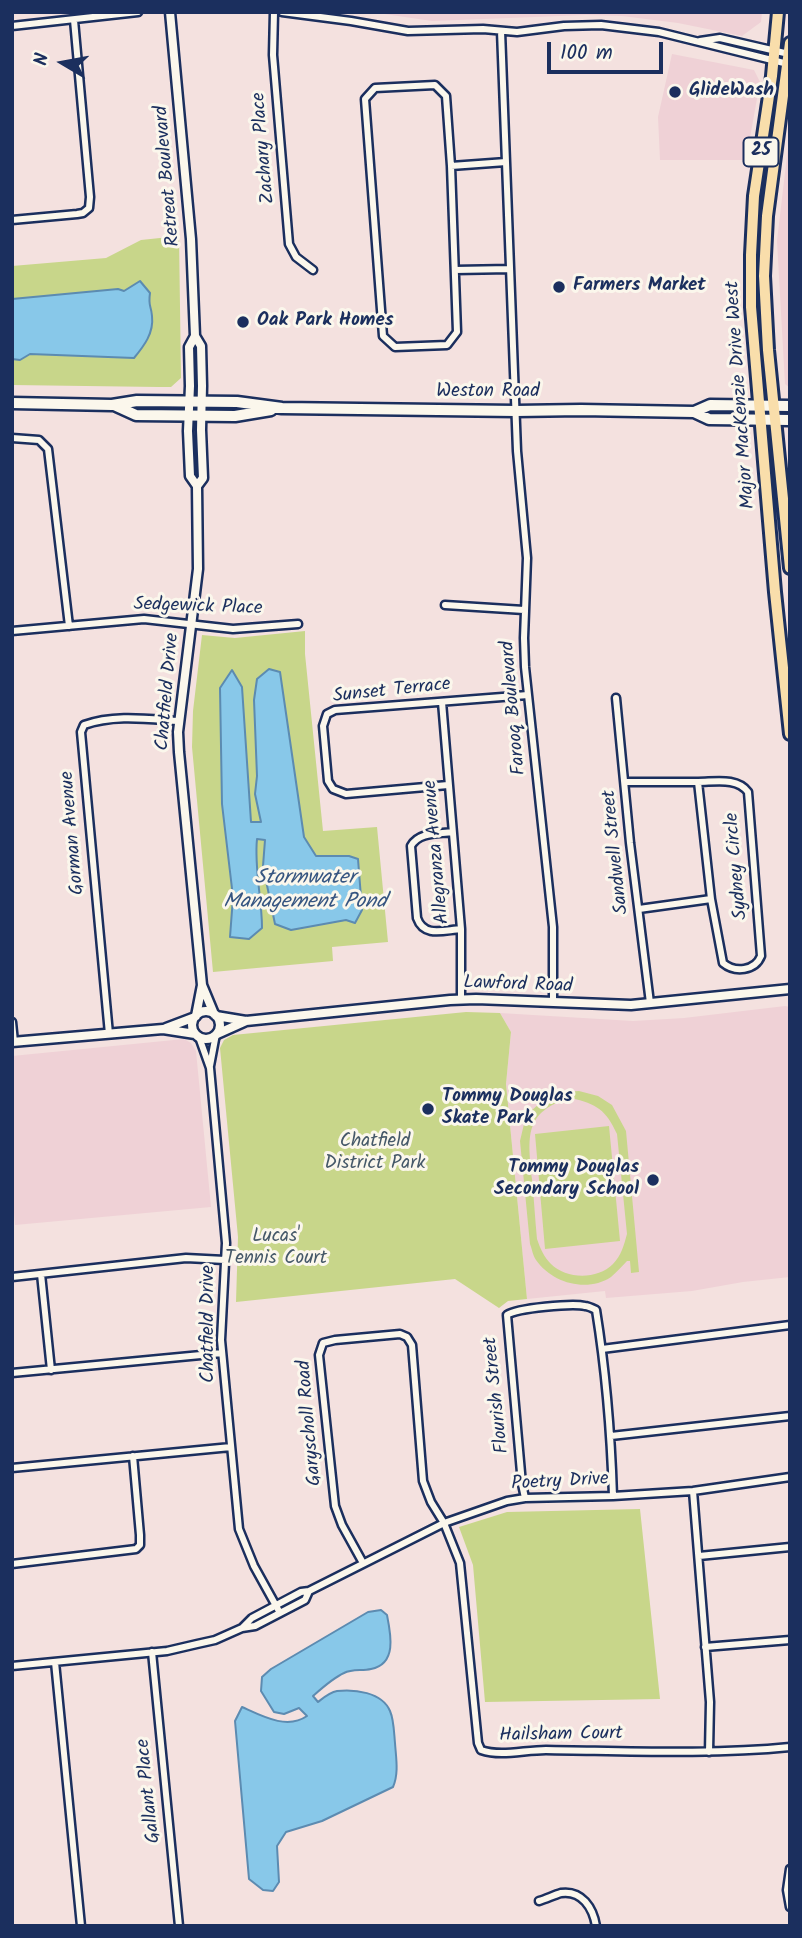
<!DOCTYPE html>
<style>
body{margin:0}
#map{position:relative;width:802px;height:1938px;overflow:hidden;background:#f4e1df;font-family:Kalam,sans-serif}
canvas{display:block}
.frame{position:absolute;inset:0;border:14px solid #1b2f5e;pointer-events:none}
.north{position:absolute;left:28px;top:28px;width:70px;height:70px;-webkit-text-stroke:5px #fbf7ec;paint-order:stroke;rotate:280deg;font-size:19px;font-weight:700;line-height:28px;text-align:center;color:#1b2f5e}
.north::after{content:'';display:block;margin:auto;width:24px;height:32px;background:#1b2f5e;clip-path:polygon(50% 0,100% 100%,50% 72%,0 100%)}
.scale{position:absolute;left:547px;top:42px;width:116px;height:32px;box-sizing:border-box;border:4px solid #1b2f5e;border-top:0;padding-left:9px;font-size:21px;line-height:24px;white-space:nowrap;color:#1b2f5e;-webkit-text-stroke:5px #fbf7ec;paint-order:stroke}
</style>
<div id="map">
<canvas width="802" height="1938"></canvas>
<div class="frame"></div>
<div class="north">N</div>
<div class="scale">100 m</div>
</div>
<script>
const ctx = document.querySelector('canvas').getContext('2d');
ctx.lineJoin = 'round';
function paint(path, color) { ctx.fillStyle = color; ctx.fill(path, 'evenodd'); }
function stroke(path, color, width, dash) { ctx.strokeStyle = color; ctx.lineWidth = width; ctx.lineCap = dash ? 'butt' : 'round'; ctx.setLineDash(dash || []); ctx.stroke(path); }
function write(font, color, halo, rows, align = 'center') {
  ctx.font = font + ' Kalam,sans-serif'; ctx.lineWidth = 6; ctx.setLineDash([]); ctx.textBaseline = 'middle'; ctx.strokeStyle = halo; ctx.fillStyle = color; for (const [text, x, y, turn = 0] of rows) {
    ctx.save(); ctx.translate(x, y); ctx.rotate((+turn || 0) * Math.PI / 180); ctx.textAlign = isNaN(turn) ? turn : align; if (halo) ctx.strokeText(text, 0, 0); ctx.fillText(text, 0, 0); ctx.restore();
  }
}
paint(new Path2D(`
 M371 12H762L761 22 742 36 678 23 622 16 586 15 432 21Z
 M672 54 754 70 760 82 746 160H660L658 117Z
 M790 130V388L785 384 777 241Z
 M785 1006 790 1007V1277L743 1282 692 1291 606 1298 605 1291 527 1299 506 1084 511 1032 500 1013 633 1021 684 1018Z
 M184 1039 191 1043 196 1051 211 1207 15 1225 12 1188V1056Z`), '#efd1d6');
paint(new Path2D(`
 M179 236 181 378 171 387H159L12 385V266L106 258 141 240Z
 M305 631V654L323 831 377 827 388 942 332 947 333 961 213 972 192 747 193 711 202 635 235 638Z
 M466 1012 500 1013 511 1032 506 1084 527 1299 508 1301 499 1308 455 1279 236 1302 238 1237 220 1048 224 1040 233 1035Z
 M579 1091 598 1096 612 1105 626 1131 639 1272 631 1273 630 1261H627C622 1266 617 1272 611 1277 587 1293 552 1283 536 1260 533 1256 532 1249 530 1244L520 1141 524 1124 532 1110 546 1098 561 1092ZM571 1098C597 1104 606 1110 617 1134L627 1234C624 1245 621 1256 613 1264 597 1280 566 1279 551 1264 544 1257 540 1248 537 1239 535 1219 534 1199 532 1179 528 1138 523 1111 571 1098Z
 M609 1126 620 1241 545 1249 535 1134Z
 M640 1509 660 1699 485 1702 473 1565 459 1527 507 1512Z`), '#c8d68a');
const water = new Path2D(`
 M140 281 150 293C148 307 151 304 152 316 154 333 144 346 134 358L30 354 20 360 12 359V299L118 289 124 291Z
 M269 669 280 672 304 837 316 856H349L358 859 362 910 355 923 346 920 291 930 275 924 263 866 265 840 257 839C254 869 262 898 262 928L249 939 230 937 233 897 222 804 220 688 232 670 242 687 251 822H261L255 794 257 776 254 700 257 679Z
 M381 1610 387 1615C391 1635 397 1664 371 1669 362 1671 352 1669 344 1673 333 1678 322 1688 313 1696L318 1702C323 1698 330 1692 337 1691 354 1689 382 1692 390 1711 394 1720 394 1733 395 1743 396 1758 399 1773 393 1787L322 1821 286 1832 277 1846 279 1882 273 1891 263 1890 249 1879 235 1721 242 1707C262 1716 287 1730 307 1716L299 1708 284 1714 274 1712 261 1691 262 1677 271 1669 368 1612Z`);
paint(water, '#88c8e9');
stroke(water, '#5c8bb1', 2);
const minor = new Path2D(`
 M274 12 273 55 289 244 296 257 313 270
 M282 12 351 21 408 31 483 29 517 32 564 26 601 25 659 32 788 64
 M12 26 138 12
 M501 31 517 451 527 558 524 638 525 667 553 927V1002
 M700 41 720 38 789 54
 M451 166 457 332 447 345 395 347 383 336 365 99 375 88 435 85 446 96 451 166 506 162
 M12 220 77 214 83 213 89 208 90 197 74 20
 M455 270 510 269
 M12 438 39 440 48 449 69 626
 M445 605 524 610
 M12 631 144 619 233 629 298 624
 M616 698 630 843 650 1003
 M442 702 461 929V1000
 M625 782H698
 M448 785 346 794 333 789 328 781 323 726 327 714 335 710 528 695
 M452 832C437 834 419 832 411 846L417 918C424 938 444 930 461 929
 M639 909 711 899 723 963C735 973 755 971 761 956L748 792C737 777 715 782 698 782L711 899
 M12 1022 14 1042
 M109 1034 81 732 84 725C114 714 148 719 179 721
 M199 1037 210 1068 226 1243 221 1340 239 1529 254 1566 280 1613
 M210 1066 216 1034
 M41 1274 51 1370
 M12 1277 186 1258 225 1260
 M602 1349 790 1325
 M12 1373 222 1353
 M611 1436 790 1416
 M12 1468 231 1447
 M693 1491 710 1702 709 1752
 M525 1498 522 1484 507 1315C517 1308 573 1303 585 1306 588 1306 594 1309 596 1310 606 1372 611 1434 613 1496
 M699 1556 790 1547
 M363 1563 342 1525 335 1506 319 1355 323 1343 335 1340 400 1334 407 1337 412 1345 423 1481 431 1502 444 1523 460 1563 478 1743 481 1750C501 1757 524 1750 546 1750 627 1751 709 1755 790 1747
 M12 1564 136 1549 140 1545V1535L133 1456
 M242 1628 252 1618 301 1592 309 1591 444 1523 507 1501 525 1498 613 1496 693 1491 790 1477
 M705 1647 790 1640
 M152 1652 179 1926
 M55 1662 81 1926
 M12 1666 167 1651 197 1644 215 1640 242 1628 255 1626 305 1600 309 1591
 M790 1869 787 1890 790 1907
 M539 1901C546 1899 554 1895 561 1893 582 1890 593 1908 596 1926`);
const tertiary = new Path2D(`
 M170 12 191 239 195 336 189 347 190 386 188 431 190 476 197 486 198 569 178 732 179 752 202 985 196 1016
 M195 336 201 346 202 386 201 430 203 478 197 486
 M202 985 214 1014
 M192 1025a14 14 0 1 1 28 0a14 14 0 1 1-28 0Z
 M216 1016 246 1021 450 1000 476 999 631 1005 790 989
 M166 1028 195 1017
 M217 1034 246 1021
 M12 1042 163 1029 195 1034`);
const secondary = new Path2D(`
 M12 403 112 405 137 401 237 402 282 408 516 411 581 410 694 412 710 405 790 406
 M114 405 136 415 235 416 271 410
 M694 412 709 419 790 420`);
const primary = new Path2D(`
 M778 12 772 76 754 196 751 255V307L775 592 790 734
 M790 43 767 216 764 276 768 350 790 568`);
stroke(minor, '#1b2f5e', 11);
stroke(tertiary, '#1b2f5e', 13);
stroke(secondary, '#1b2f5e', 15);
stroke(primary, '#1b2f5e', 16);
stroke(minor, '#fbf7ec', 6);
stroke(tertiary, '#fbf7ec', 8);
stroke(secondary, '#fbf7ec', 10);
stroke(primary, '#f9deab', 10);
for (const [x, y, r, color] of [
 [675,92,7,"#1b2f5e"],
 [559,287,7,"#1b2f5e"],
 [243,322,7,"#1b2f5e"],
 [428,1109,7,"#1b2f5e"],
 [653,1180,7,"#1b2f5e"]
]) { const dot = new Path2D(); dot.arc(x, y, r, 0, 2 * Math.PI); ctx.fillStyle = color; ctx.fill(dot); stroke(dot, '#fbf7ec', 2.5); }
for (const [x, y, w] of [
 [761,152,35]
]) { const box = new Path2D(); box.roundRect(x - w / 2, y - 14.5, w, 29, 5); ctx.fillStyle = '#fbf7ec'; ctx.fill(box); stroke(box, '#1b2f5e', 2); }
write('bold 18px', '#1b2f5e', null, [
 ["25",761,152]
]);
write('bold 19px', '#1b2f5e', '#fbf7ec', [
 ["GlideWash",689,92],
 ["Farmers Market",573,287],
 ["Oak Park Homes",257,322],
 ["Tommy Douglas",442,1098],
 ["Skate Park",442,1120],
 ["Tommy Douglas",639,1169,"right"],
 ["Secondary School",639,1191,"right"]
], 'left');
write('19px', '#1b2f5e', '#fbf7ec', [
 ["Zachary Place",265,148,-95],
 ["Retreat Boulevard",169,176,-95],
 ["Weston Road",488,393],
 ["Major MacKenzie Drive West",742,395,-94],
 ["Sedgewick Place",198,608,2],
 ["Chatfield Drive",169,692,-85],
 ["Sunset Terrace",392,692,-6],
 ["Farooq Boulevard",515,708,-95],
 ["Gorman Avenue",74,833,-95],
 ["Allegranza Avenue",438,852,-95],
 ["Sandwell Street",617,852,-96],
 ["Sydney Circle",738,866,-95],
 ["Lawford Road",518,986,2],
 ["Chatfield Drive",210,1324,-90],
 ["Flourish Street",498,1395,-96],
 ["Garyscholl Road",311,1423,-95],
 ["Poetry Drive",560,1483,-3],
 ["Hailsham Court",561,1736,-1],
 ["Gallant Place",150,1791,-96]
]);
write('19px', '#465969', '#fbf7ec', [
 ["Chatfield",375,1143],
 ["District Park",375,1165],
 ["Lucas'",276,1238],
 ["Tennis Court",276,1260]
]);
write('italic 21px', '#365581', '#fbf7ec', [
 ["Stormwater",305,879],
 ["Management Pond",305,903]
]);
</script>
